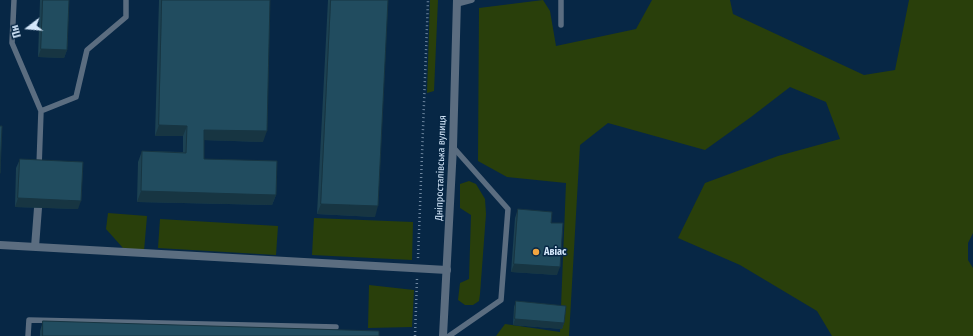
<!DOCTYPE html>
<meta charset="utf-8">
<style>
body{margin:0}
#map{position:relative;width:973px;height:336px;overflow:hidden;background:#072745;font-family:"Fira Sans Condensed",sans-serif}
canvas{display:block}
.north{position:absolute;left:8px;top:8px;width:40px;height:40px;-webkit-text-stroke:3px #072745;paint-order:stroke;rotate:254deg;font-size:11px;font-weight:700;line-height:16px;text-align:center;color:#d4e7fa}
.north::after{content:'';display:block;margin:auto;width:14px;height:18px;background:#d4e7fa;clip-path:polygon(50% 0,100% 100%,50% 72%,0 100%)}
</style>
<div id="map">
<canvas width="973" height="336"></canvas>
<div class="north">Пн</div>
</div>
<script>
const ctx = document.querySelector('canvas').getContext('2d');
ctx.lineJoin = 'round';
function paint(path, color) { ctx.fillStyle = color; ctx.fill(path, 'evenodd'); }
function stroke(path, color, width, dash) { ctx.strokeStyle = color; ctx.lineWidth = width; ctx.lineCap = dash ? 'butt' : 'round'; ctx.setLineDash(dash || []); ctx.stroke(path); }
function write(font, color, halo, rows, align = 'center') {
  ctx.font = font + ' "Fira Sans Condensed",sans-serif'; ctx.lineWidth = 3; ctx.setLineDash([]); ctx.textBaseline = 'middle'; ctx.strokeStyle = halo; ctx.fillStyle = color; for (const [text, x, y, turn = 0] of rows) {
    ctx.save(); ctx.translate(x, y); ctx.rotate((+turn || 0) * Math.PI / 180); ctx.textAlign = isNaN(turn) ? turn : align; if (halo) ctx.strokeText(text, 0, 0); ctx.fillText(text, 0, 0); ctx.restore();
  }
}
paint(new Path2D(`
 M430 0H438L434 91 427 93Z
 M543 0 550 11 556 46 636 29 652 0H730L733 14 864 75 895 70 909 0H973V233L968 243V260L973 268V336H832L817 311 740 265 678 238 705 183 778 156 840 139 826 102 790 87 751 117 705 150 608 123 580 145 569 336H496L505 324 560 332 566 183 507 177 478 161 479 8Z
 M469 181 476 184 485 199 486 214 480 294 479 301 473 305H465L458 300 460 283 469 279 471 215 460 208V184Z
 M108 213 147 216 144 251 123 248 106 229Z
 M314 218 413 222 412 260 312 255Z
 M160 219 278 226 276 255 158 248Z
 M369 285 414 290 412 327 368 328Z`), '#293f0b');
stroke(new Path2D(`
 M418 258 428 0
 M415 336 417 279`), '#6c859e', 2.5, [1, 3]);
stroke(new Path2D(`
 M14 0 12 43 41 111 39 167
 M457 4 472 0
 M561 25V0
 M41 111 76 97 87 50 126 17V0
 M28 336 29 320 336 327
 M449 336 501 300 508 209 453 147`), '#5b6d80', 5.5);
stroke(new Path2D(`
 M0 245 447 270
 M35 247 38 208`), '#5b6d80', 8);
stroke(new Path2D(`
 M443 336 453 147 457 0`), '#5b6d80', 8);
paint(new Path2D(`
 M40 0H69L67 50 64 58 38 57Z
 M159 0H270L263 142 204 140V159L276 195 272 205 137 202 138 162 142 151 183 152V136H155Z
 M328 0H388L375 217 317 214Z
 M20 159 78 209 15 207 16 168Z
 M518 209 551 223 557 275 511 272 515 218Z
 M516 301 564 323 562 329 513 325 514 307Z
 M43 321 379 336H40V331Z`), '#1c4152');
paint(new Path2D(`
 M41 49 67 50 64 58 38 57Z
 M159 125 187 126 183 136H155Z
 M204 130 267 131 263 142 201 140Z
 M141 191 276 195 272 205 137 202Z
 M18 198 81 201 78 209 15 207Z
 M321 204 378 206 375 217 317 214Z
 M514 264 560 267 557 275 511 272Z
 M515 319 564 323 562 329 513 325Z`), '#173542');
const building = new Path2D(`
 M43 0H69L67 50 41 49Z
 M162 0H270L267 131 204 130V159L277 161 276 195 141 191 142 151 186 153 187 126 159 125Z
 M331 0H388L378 206 321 204Z
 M0 126H2L0 173Z
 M20 159 83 162 81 201 18 198Z
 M518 209 552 212 551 223H563L560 267 514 264Z
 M516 301 566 306 564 323 515 319Z
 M43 321 379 331V336H43Z`);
paint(building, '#214c5f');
stroke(building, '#173542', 1);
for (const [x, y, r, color] of [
 [536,252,4,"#f1a540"]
]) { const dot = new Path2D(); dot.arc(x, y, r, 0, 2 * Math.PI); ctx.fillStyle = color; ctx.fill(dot); stroke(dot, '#072745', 1.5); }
write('10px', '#d4e7fa', '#072745', [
 ["Дніпросталівська вулиця",441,168,-88]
]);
write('bold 10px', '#d4e7fa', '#072745', [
 ["Авіас",544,252]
], 'left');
</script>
